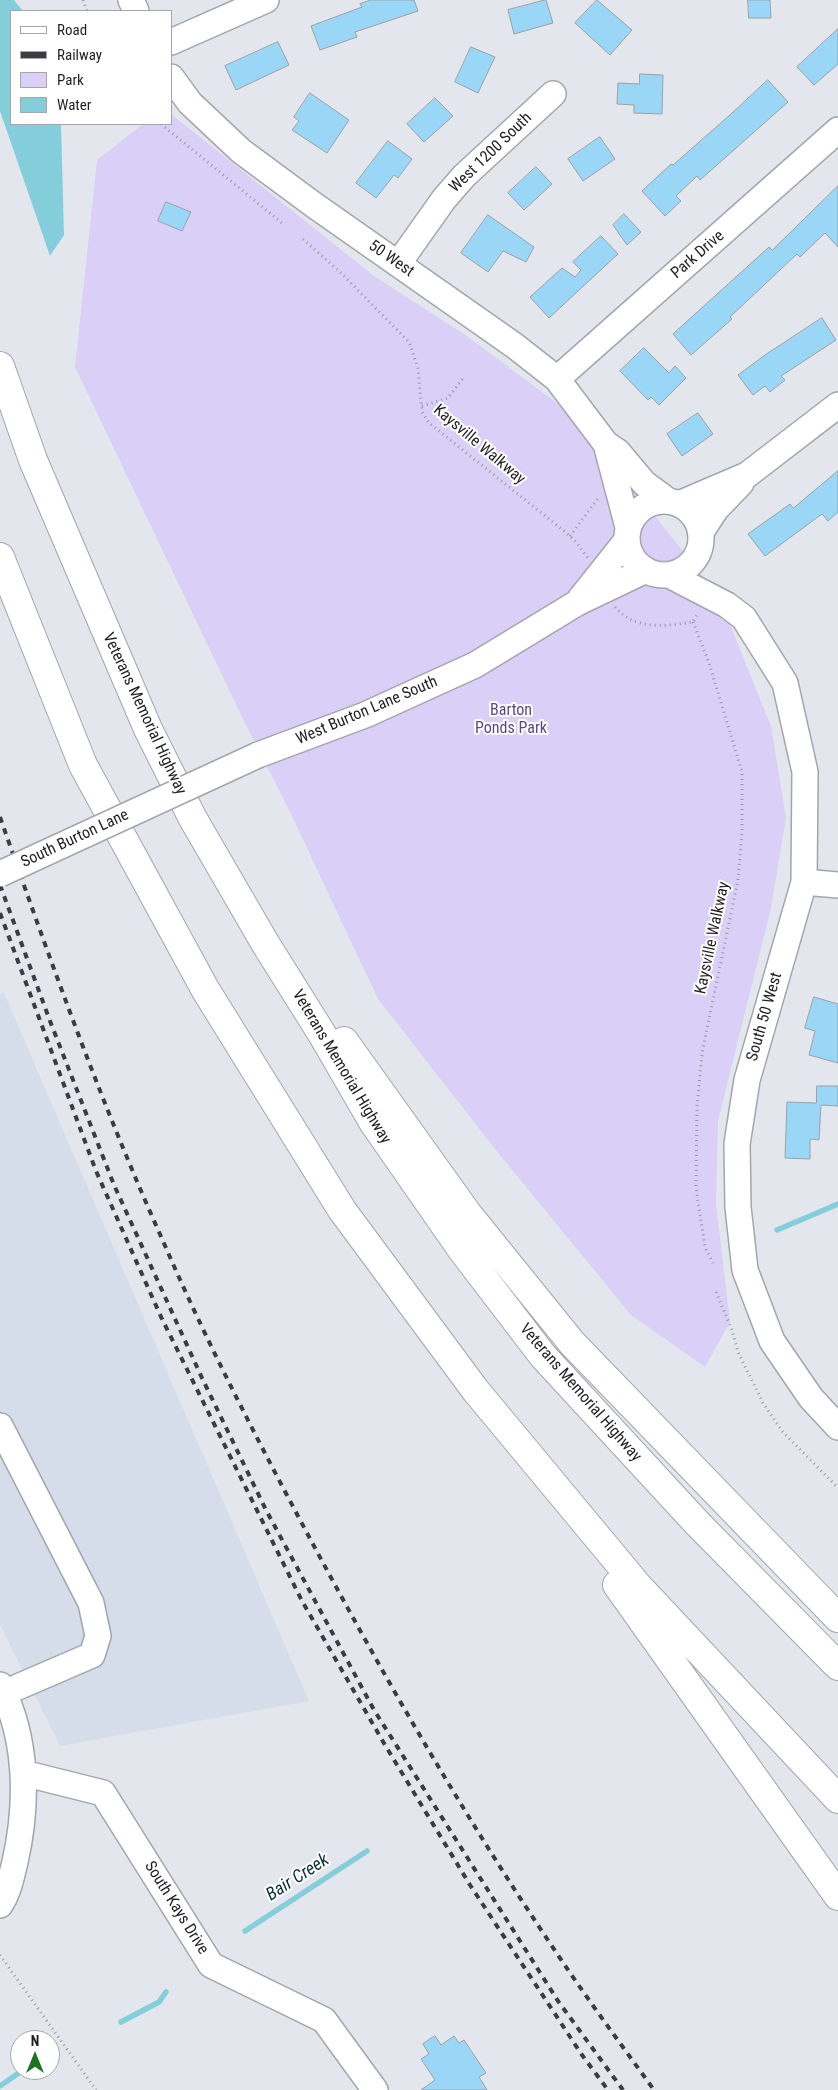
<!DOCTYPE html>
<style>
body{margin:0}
#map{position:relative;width:838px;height:2090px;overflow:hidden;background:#e3e7ed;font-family:"Roboto Condensed",sans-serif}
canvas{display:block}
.legend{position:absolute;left:10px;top:10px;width:162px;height:115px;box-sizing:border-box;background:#fff;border:1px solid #a5a6a7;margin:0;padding:6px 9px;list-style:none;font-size:15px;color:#1f2022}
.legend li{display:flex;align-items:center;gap:10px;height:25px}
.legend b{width:25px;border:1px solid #a5a6a7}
.north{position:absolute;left:10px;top:2030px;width:50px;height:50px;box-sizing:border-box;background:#fff;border:1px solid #a5a6a7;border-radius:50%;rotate:0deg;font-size:14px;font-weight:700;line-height:20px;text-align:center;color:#1f2022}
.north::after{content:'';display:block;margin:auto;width:18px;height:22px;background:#1e7420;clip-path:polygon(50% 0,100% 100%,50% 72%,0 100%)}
</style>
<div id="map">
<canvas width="838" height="2090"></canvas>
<ul class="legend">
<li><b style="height:6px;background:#fff"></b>Road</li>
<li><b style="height:6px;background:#3b3c3f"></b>Railway</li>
<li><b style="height:14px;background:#dacff6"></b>Park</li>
<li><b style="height:14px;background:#84cedb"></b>Water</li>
</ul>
<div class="north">N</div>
</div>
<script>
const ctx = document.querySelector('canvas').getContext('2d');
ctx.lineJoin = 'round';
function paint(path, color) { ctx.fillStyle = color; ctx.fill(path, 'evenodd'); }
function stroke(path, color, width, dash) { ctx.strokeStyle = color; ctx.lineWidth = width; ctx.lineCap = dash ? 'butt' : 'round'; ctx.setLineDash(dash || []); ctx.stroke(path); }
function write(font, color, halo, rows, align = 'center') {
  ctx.font = font + ' "Roboto Condensed",sans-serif'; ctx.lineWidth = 4; ctx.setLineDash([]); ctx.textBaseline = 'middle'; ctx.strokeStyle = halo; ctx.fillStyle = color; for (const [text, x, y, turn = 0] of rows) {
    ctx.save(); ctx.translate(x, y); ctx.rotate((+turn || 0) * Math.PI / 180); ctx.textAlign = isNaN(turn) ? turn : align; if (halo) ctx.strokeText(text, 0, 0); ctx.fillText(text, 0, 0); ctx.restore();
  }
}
paint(new Path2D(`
 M4 993 309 1701 60 1746 0 1625V995Z`), '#d4dde9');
paint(new Path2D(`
 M171 114 374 276 464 334 557 403 650 510 718 595 771 726 786 818 771 908 718 1121 716 1204 730 1322 705 1367 631 1315 495 1149 378 999 291 814 242 717 75 367 97 160 143 124H171Z`), '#dacff6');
paint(new Path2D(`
 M0 0H14L23 11H11V124H61L64 235 50 256 0 111Z`), '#84cedb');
stroke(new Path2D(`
 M777 1230 838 1204
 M245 1931 367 1851
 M121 2022 159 2002 166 1992
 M0 2086 23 2070`), '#84cedb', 5.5);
const building = new Path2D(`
 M371 0H414L418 11 355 32 357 37 320 50 311 26 362 7 360 4Z
 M546 0 553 23 514 34 508 10Z
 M597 0 632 30 610 55 575 23Z
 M748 0H770L771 18H749Z
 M838 29V64L814 85 797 67Z
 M278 42 289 65 236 90 225 66Z
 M471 47 495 57 478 93 455 82Z
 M640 74 663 75 662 114 634 113V105L617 104 618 83 639 84Z
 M768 80 788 102 700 180 697 176 676 196 681 201 665 216 642 191 671 164 673 165 731 114Z
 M310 93 349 120 327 153 292 130 299 121 294 117Z
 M435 98 453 116 424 142 407 124Z
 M600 137 615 159 583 181 568 159Z
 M388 141 412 159 398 178 394 175 376 198 356 183Z
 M536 167 552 184 524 210 508 193Z
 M838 186V247L825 233 800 257 797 254 730 317 732 319 691 355 673 334 769 247 772 250Z
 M166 202 191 212 182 231 158 221Z
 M624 214 641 232 627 245 613 225Z
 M488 215 534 247 526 262 503 251 488 272 461 253Z
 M601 236 618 254 549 318 530 297 562 268 575 277 581 270 573 262Z
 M822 318 836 340 781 376 785 380 770 392 765 386 753 395 738 375 765 355Z
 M644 348 669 373 675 366 686 378 659 405 651 397 648 400 620 371Z
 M698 413 713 434 682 456 667 434Z
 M838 471V512L828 521 822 514 765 556 748 534 790 504 793 508Z
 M814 997 838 1004V1063L809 1055 815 1031 805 1028Z
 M817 1086H838V1106L821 1105 819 1140 810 1139V1159L785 1158 787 1102 816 1103Z
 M435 2036 441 2045 454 2036 459 2043 464 2040 486 2073 479 2077 487 2090H421L435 2080 421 2059 429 2054 423 2044Z`);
paint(building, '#9ad6f6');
stroke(building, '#9ba1a4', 1);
const minor = new Path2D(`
 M131 0 136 11
 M171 42 266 0
 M171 77 190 103 241 151 314 205 515 346 557 379 606 444 618 452 644 483 667 500
 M398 264 444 199 464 176 553 94
 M557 379 838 130
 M606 444 628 527
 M627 538a37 37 0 1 1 74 0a37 37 0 1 1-74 0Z
 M679 504 747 475 838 405
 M701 532 716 509 741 483
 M669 575 727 605 744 618 785 683 805 772 804 882 747 1080 737 1144 738 1207 745 1270 772 1341 811 1398 838 1427
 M580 599 627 540
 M258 755 365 715 475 665 577 603 646 570
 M804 882 838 885
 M0 1426 91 1603 98 1636 92 1655 4 1693
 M0 1685C28 1739 28 1804 15 1862 11 1877 9 1892 0 1905
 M23 1773 103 1793 211 1965 324 2020 375 2090`);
const highway = new Path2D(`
 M0 366 33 460 148 729 192 817 265 943 322 1034 373 1122 462 1250 543 1356 698 1524 838 1666
 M0 557 83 765 205 989 342 1210 476 1391 638 1586 838 1799
 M344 1041 467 1213 572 1343 838 1618
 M617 1585 838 1896`);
stroke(minor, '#a2a6ab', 28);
stroke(highway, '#a2a6ab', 30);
stroke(new Path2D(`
 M83 0 87 11
 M161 124 282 223
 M303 239 341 273 409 342 418 368 422 412 429 423 564 531 576 542 588 558
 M422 406 448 398 463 378
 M570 536 599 497
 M615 607C635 631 666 626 693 622L698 613
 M693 622 709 663 742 772V832L738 880 702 1053 697 1107 696 1188 705 1247 713 1263
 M716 1292 732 1330 738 1352 763 1403 782 1431 838 1488
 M0 1955 96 2090`), '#97999e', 3, [1, 4]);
stroke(minor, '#fff', 25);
stroke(highway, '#fff', 28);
stroke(new Path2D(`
 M0 817C50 960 101 1103 163 1241 206 1341 256 1437 307 1533 385 1679 468 1823 562 1961 591 2004 623 2047 654 2090
 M0 885 50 1021 114 1185 202 1378 266 1510 374 1710 558 2001 623 2090
 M0 913 96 1171 162 1319 302 1601 385 1745 470 1885 582 2055 608 2090`), '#3b3c3f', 4, [6, 6]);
const minorBridge = new Path2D(`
 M0 874 258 755`);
stroke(minorBridge, '#a2a6ab', 28, []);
stroke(minorBridge, '#fff', 25);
write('16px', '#1f2022', '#fff', [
 ["West 1200 South",491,153,-44],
 ["Park Drive",698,255,-41],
 ["50 West",391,259,35],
 ["Kaysville Walkway",479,445,40],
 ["West Burton Lane South",367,711,-23],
 ["Veterans Memorial Highway",144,714,65],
 ["South Burton Lane",75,839,-25],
 ["Kaysville Walkway",713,938,-78],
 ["South 50 West",765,1017,-74],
 ["Veterans Memorial Highway",341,1067,59],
 ["Veterans Memorial Highway",580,1393,49],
 ["South Kays Drive",176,1908,58]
]);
write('16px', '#5e4788', '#fff', [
 ["Barton",511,711],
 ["Ponds Park",511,729]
]);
write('italic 18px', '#0c3238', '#fff', [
 ["Bair Creek",298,1878,-33]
]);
</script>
